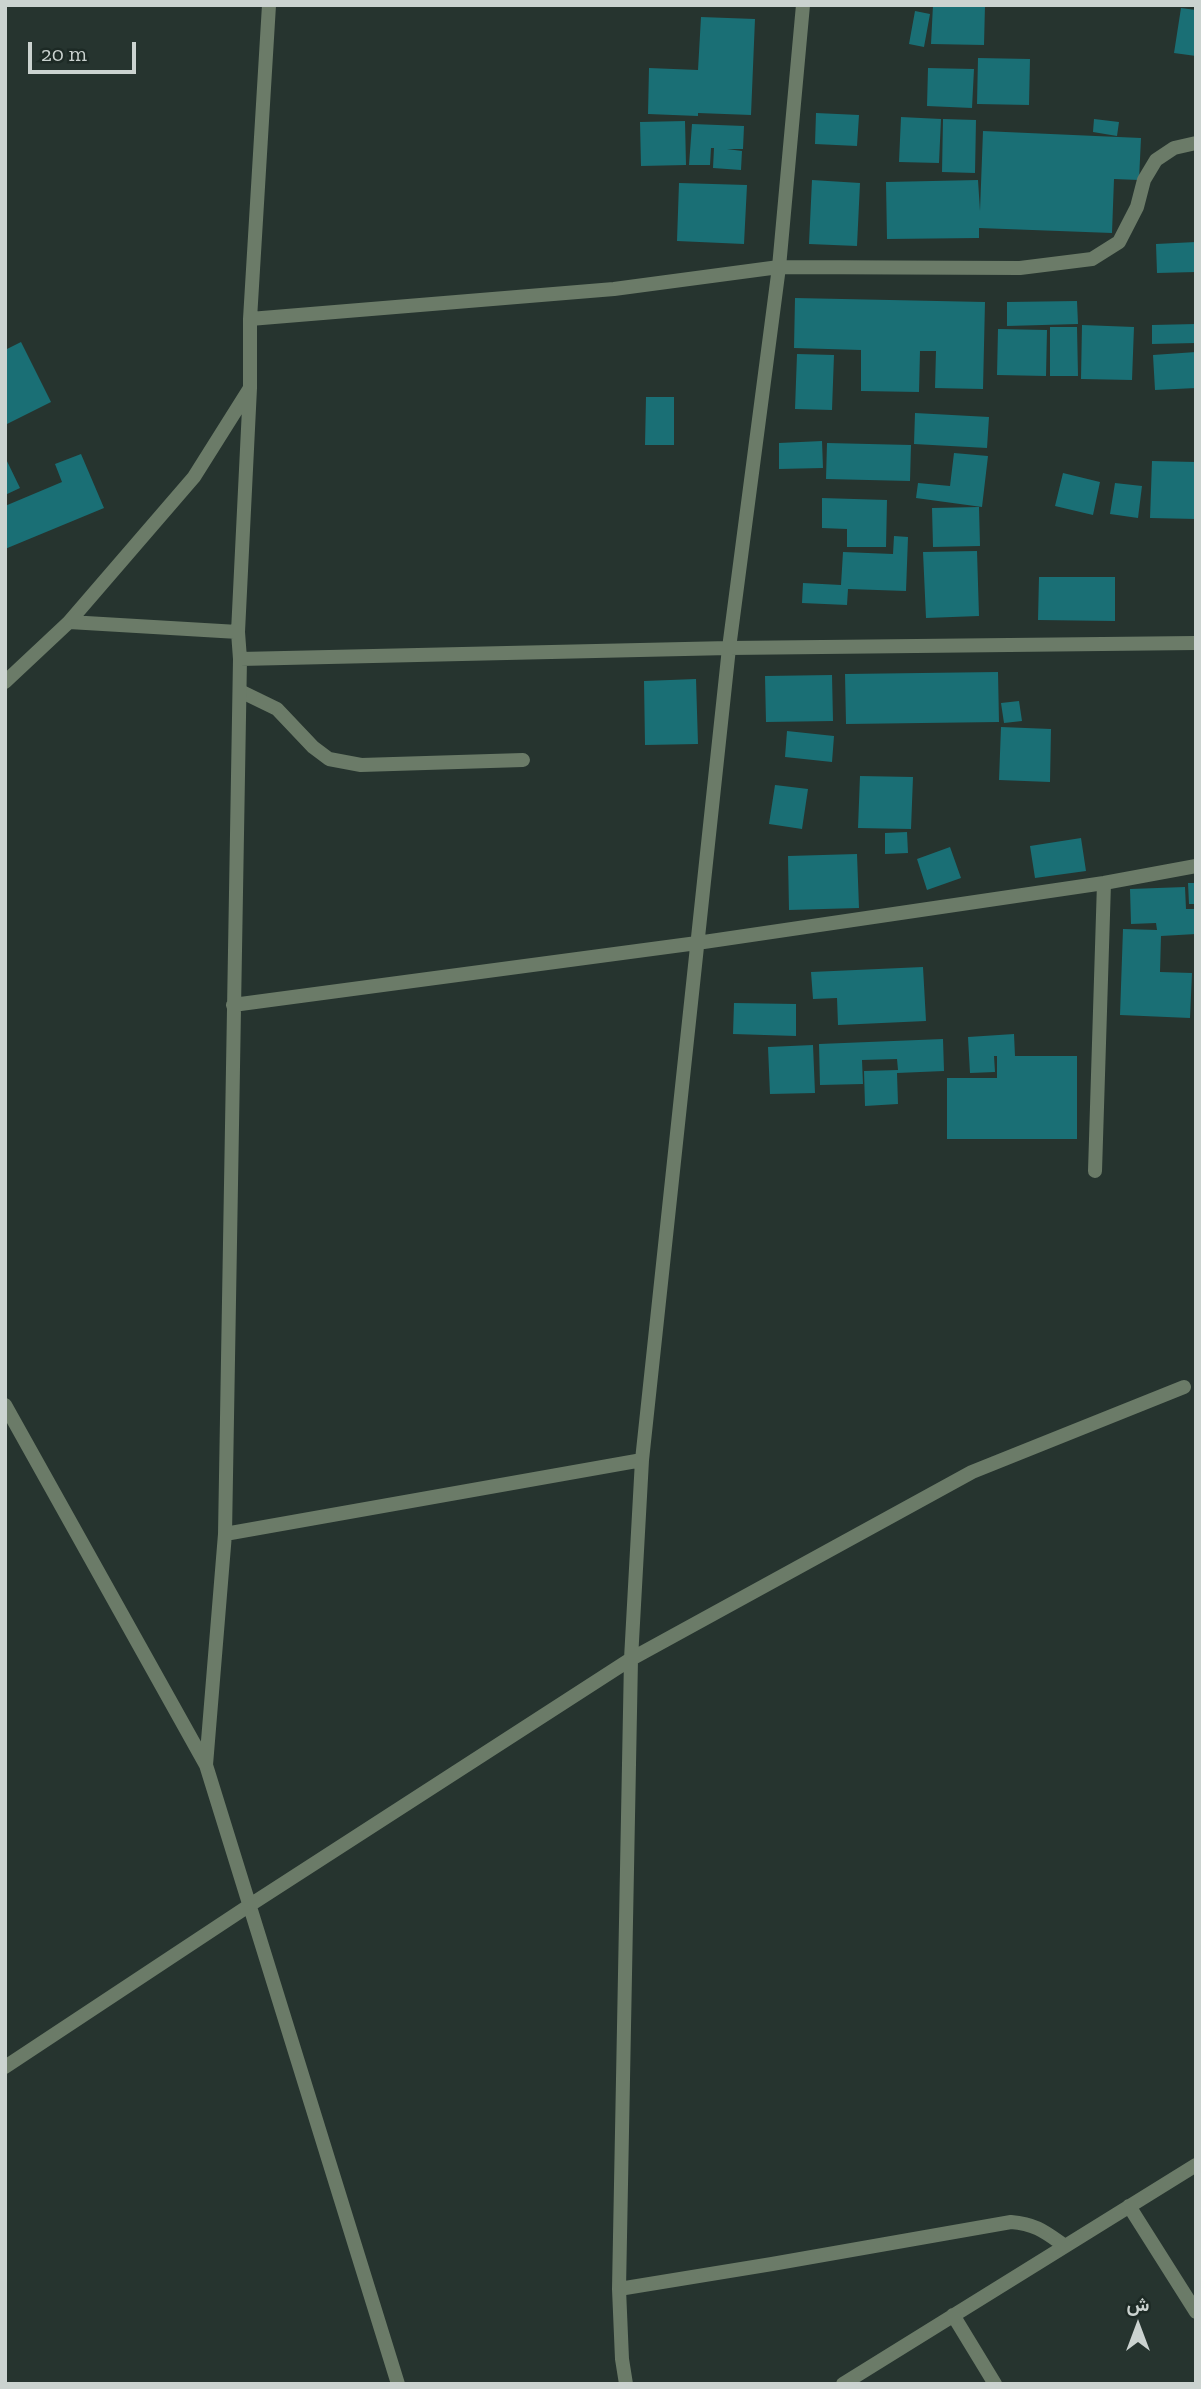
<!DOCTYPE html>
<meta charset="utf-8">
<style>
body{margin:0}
#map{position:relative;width:1201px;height:2389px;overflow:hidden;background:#26342f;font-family:"Zilla Slab",Vazirmatn,serif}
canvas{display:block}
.frame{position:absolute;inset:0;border:7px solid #cbd3d0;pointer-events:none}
.north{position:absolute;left:1103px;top:2291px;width:70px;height:70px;-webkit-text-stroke:5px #1d2a25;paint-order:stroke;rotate:0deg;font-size:19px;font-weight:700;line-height:28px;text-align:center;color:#cbd3d0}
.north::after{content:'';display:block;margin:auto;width:24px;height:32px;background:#cbd3d0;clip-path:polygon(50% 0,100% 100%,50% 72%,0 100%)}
.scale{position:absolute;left:28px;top:42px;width:108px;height:32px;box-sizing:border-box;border:4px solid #cbd3d0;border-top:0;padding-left:9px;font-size:21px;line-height:24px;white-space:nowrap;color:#cbd3d0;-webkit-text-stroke:5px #1d2a25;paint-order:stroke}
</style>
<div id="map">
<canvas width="1201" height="2389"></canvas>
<div class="frame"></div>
<div class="north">ش</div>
<div class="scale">20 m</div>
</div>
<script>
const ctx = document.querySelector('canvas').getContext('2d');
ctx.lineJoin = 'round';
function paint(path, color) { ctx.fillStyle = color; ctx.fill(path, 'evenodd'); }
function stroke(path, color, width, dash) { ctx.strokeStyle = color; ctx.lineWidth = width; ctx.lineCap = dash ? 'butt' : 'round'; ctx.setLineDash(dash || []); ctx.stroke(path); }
paint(new Path2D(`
 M933 5H985L984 45 931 44Z
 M1181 8 1196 10V56L1174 53Z
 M915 11 930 14 924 47 909 44Z
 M701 17 755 19 751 115 698 113V116L648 114 649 68 698 70Z
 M978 58 1030 59 1029 105 977 104Z
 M928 68 974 69 972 108 927 106Z
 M816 113 859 115 857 146 815 144Z
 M901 117 941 119 939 163 899 162Z
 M943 119 976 120 975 173 942 172Z
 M1094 119 1119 122 1117 136 1093 132Z
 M685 121 686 165 641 166 640 122Z
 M692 124 744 126 743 149H727L742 151 741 170 713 168 714 148H711L710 165H689Z
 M983 131 1141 138 1139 180 1114 179 1112 233 979 228V238L887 239 886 182 978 180 980 211Z
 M812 180 860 183 857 246 809 244Z
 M679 183 747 185 744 244 677 241Z
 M1196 242V272L1157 273 1156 244Z
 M795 298 985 302 983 389 935 388 936 351H920L919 392 861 391V350L794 348Z
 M1077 301 1078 324 1007 326V302Z
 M1196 324V343L1152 344V325Z
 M1082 325 1134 327 1132 380 1081 379Z
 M1050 327H1077L1078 376H1050Z
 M998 329 1047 330 1046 376 997 375Z
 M21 342 51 402 5 425V350Z
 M1196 352V388L1155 390 1153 355Z
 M797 354 834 355 832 410 795 409Z
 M646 397H674V445H645Z
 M915 413 989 417 987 448 914 444Z
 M822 441 823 468 779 469V443Z
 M827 443 911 445 910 481 826 479Z
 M954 453 988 456 982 507 916 498 918 483 950 486Z
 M81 454 104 508 5 549V506L62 482 55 464Z
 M5 457 20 488 5 495Z
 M1152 461 1196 462V519L1150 518Z
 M1063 473 1100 482 1093 515 1055 506Z
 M1115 483 1142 486 1138 518 1110 514Z
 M822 498 887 500 886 547H847V529L822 528Z
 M979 507 980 546 933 547 932 508Z
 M894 536 908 537 906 591 848 589 847 605 802 603 803 583 841 585 843 552 893 554Z
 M977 551 979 616 926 618 923 552Z
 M1039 577H1115V621L1038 620Z
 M998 672 999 722 846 724 845 674Z
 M832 675 833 721 766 722 765 676Z
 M696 679 698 744 645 745 644 681Z
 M1019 701 1022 721 1004 723 1001 703Z
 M1001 727 1051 729 1050 782 999 780Z
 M787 731 834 736 832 762 785 757Z
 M860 776 913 777 911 829 858 828Z
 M775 785 808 789 802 829 769 824Z
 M907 832 908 853 885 854V833Z
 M1081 838 1086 871 1035 878 1030 846Z
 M950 847 961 878 927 890 917 859Z
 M857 854 859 908 789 910 788 856Z
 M1188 883H1196V904H1189Z
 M1185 887 1186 909H1196V934L1161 936 1160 972 1192 973 1190 1018 1120 1015 1123 929 1157 930 1156 923 1131 924 1130 889Z
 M923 967 926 1021 838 1025 837 998 813 999 811 972Z
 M734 1003 796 1004V1036L733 1034Z
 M1014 1034 1015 1056H1077V1139H947V1078H997V1056H994L995 1072 970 1073 968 1037Z
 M943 1039 944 1071 897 1073 898 1104 865 1106 864 1071 898 1070 897 1059 862 1060 863 1084 820 1085 819 1044Z
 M813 1045 815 1093 770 1094 768 1047Z`), '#1a6f75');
stroke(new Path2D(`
 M240 691 277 709 313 747 329 759 361 765 523 760`), '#6b7b68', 14);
stroke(new Path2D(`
 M250 319 614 289 779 267 1020 268 1092 259 1119 242 1137 207 1144 180 1156 160 1174 148 1196 143
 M69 622 238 632
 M240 659 729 648 1196 643
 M5 682 69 622 194 477 250 388V319L269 5
 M233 1005 697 943 1104 883 1196 866
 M1095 1171 1104 883
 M5 1405 206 1765 398 2384
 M225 1534 642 1460
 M206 1765 225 1534 240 659 238 632 250 388
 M5 2067 250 1905 631 1659 972 1472 1184 1387
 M1129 2206 1196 2312
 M619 2289 772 2264 1011 2222C1036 2224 1045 2232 1065 2246
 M953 2315 995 2384
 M626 2384 622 2359 619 2289 631 1659 642 1460 729 648 779 267 803 5
 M843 2384 1196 2165`), '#6b7b68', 14);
</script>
